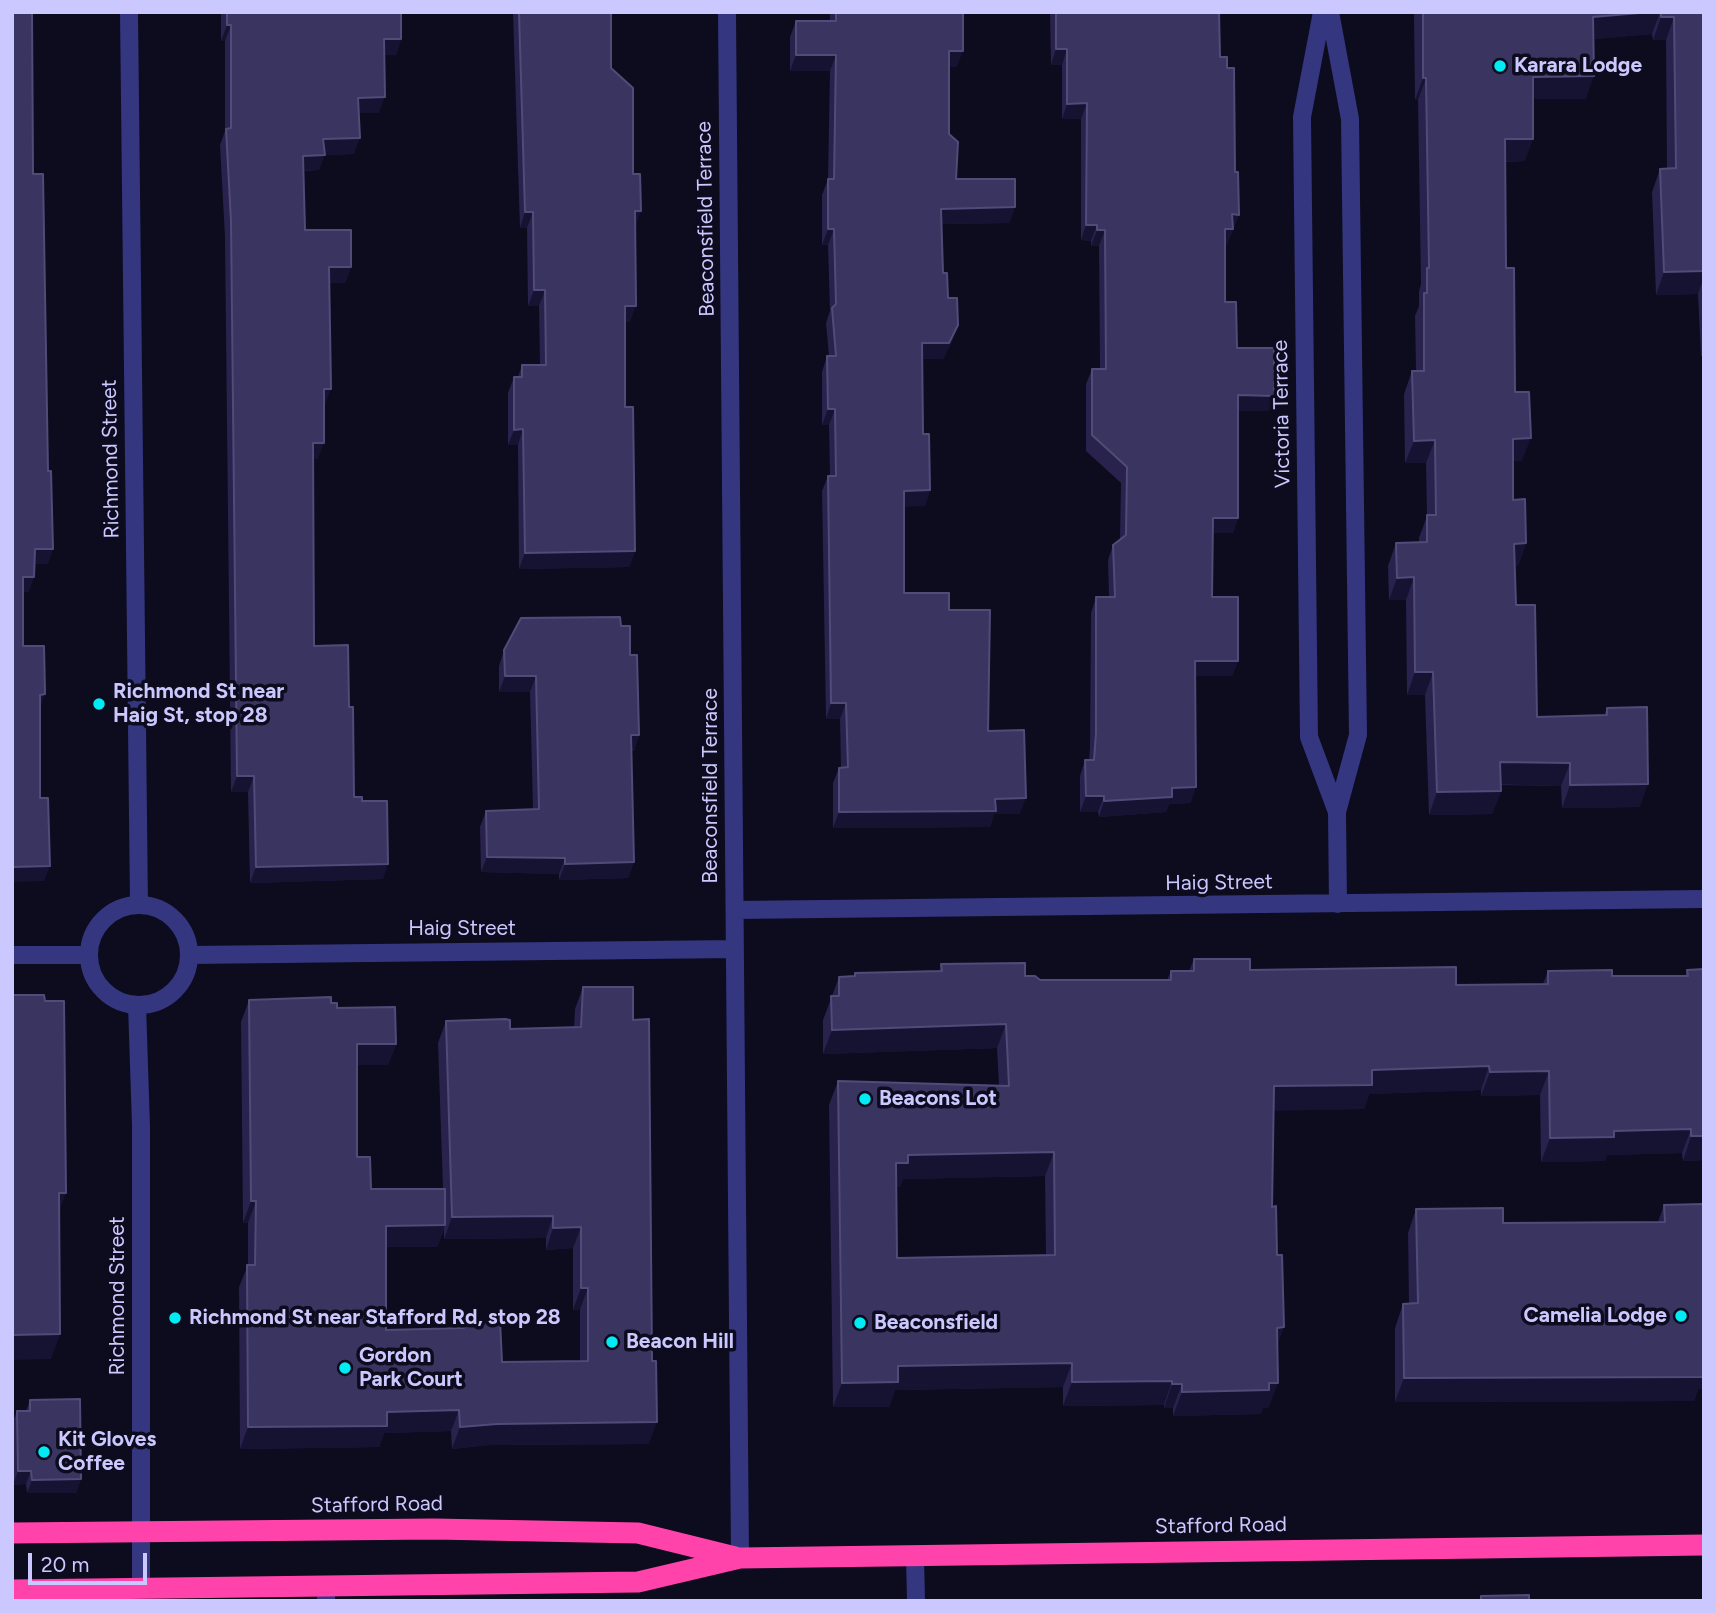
<!DOCTYPE html>
<style>
body{margin:0}
#map{position:relative;width:1716px;height:1613px;overflow:hidden;background:#0d0b1e;font-family:Figtree,sans-serif}
canvas{display:block}
.frame{position:absolute;inset:0;border:14px solid #cac8ff;pointer-events:none}
.scale{position:absolute;left:28px;top:1553px;width:119px;height:32px;box-sizing:border-box;border:4px solid #cac8ff;border-top:0;padding-left:9px;font-size:21px;line-height:24px;white-space:nowrap;color:#cac8ff;-webkit-text-stroke:5px #0d0b1e;paint-order:stroke}
</style>
<div id="map">
<canvas width="1716" height="1613"></canvas>
<div class="frame"></div>
<div class="scale">20 m</div>
</div>
<script>
const ctx = document.querySelector('canvas').getContext('2d');
ctx.lineJoin = 'round';
function stroke(path, color, width, dash) { ctx.strokeStyle = color; ctx.lineWidth = width; ctx.lineCap = dash ? 'butt' : 'round'; ctx.setLineDash(dash || []); ctx.stroke(path); }
function paint(path, color) { ctx.fillStyle = color; ctx.fill(path, 'evenodd'); }
function write(font, color, halo, rows, align = 'center') {
  ctx.font = font + ' Figtree,sans-serif'; ctx.lineWidth = 7; ctx.setLineDash([]); ctx.textBaseline = 'middle'; ctx.strokeStyle = halo; ctx.fillStyle = color; for (const [text, x, y, turn = 0] of rows) {
    ctx.save(); ctx.translate(x, y); ctx.rotate((+turn || 0) * Math.PI / 180); ctx.textAlign = isNaN(turn) ? turn : align; if (halo) ctx.strokeText(text, 0, 0); ctx.fillText(text, 0, 0); ctx.restore();
  }
}
stroke(new Path2D(`
 M129 12 139 905
 M727 12 740 1558
 M1322 12 1302 117 1309 737 1337 812
 M1330 12 1350 119 1358 735 1337 812 1338 904
 M89 955a50 50 0 1 1 100 0a50 50 0 1 1-100 0Z
 M735 910 1704 899
 M12 955H89
 M189 955 735 949
 M137 1005 141 1126V1588
 M915 1555 916 1601
 M326 1586V1601`), '#34367f', 18);
stroke(new Path2D(`
 M12 1533 434 1529 638 1533 735 1557
 M12 1590 638 1582 740 1558 1704 1545`), '#ff43aa', 21);
paint(new Path2D(`
 M221 12H401V39L396 55H384L379 113H359L354 154 324 155 319 170 303 171 305 230 351 267 345 283H329L325 405H324L318 459H313L314 646 349 707 354 797 362 801 383 879 250 883 248 792H231L225 237 220 145 225 131V41H221Z
 M513 12H611V68L633 174 635 226 630 322H625V407L635 551 629 567 519 569 518 445H508V393L514 377H518L522 365H540L539 306H528L527 228H520Z
 M830 12H963L957 67H949V134L956 179 1015 207 1009 223 942 224 943 273 948 298 958 325 952 341 943 359H922L923 434 930 490 925 506H904V593L949 610 988 731 1020 814H994L990 827 833 828V783L839 768H841L840 719H826L822 491 828 476H830L829 425H822V372L827 356H829L826 323 830 311 828 245H822V195L828 179 830 71H790V37L796 21H830Z
 M1050 12H1219L1220 57 1227 68 1239 215 1227 244 1225 245V302L1237 348 1274 396 1269 411H1238V518L1233 533H1213L1212 597 1238 661 1232 676H1195L1191 803 1169 804 1166 812 1099 817 1098 812H1080V776L1085 760H1089L1090 748 1091 613 1096 597H1109L1108 560 1113 545 1120 539 1121 483 1086 451V384L1092 369H1100L1099 246H1091V241L1081 240V119H1062V65H1051Z
 M1414 12H1704V356H1701L1698 294 1656 295 1652 192 1660 169H1667L1666 40H1653L1652 34 1594 39 1586 99H1533L1525 161 1505 162 1506 268 1515 392 1522 461H1513V500L1526 543 1518 566H1515L1516 605 1537 717 1604 715 1607 708 1640 807 1562 808 1561 786 1500 785 1501 791 1492 814 1429 815 1425 695H1407L1406 600H1389L1388 566 1396 543 1419 542V538L1427 516 1426 463H1405L1404 394 1412 371H1416L1415 316 1419 306V291L1421 284 1418 100H1415Z
 M621 626 630 655 639 735 634 751H632L634 862 628 878 559 880V874L481 872 480 827 486 811 533 809 530 692H499V666L504 650Z
 M1194 959 1250 970 1456 985 1543 984 1548 971 1612 976H1685L1687 970 1704 969V1160L1683 1161 1682 1153 1607 1155 1605 1161 1541 1162 1540 1095 1481 1096V1090L1369 1094 1364 1109 1274 1110 1272 1207 1277 1346 1269 1407 1263 1408 1260 1414 1173 1416V1408H1164V1405L1063 1406V1387L895 1390 889 1407H833L829 1105 838 1081 999 1085 997 1048 823 1054V1020L839 977H854L855 973 939 971 941 964 1025 976 1040 980H1167L1171 971H1189ZM1045 1176 1046 1255 897 1258 896 1187H900L903 1179Z
 M583 987 633 1020 649 1444 489 1445 452 1449 451 1431 384 1433 379 1447 240 1449 239 1287 248 1265V1223H243L241 1022 249 1000 331 1003 337 1008 396 1044 388 1065H357V1157L371 1189H443L438 1043 446 1021 510 1029 574 1028 575 1009ZM444 1229V1239L546 1238V1250L573 1248V1310L580 1309V1361L502 1362 464 1321 461 1328 386 1330V1247H437Z
 M1664 1205 1704 1219V1389H1698L1694 1401 1395 1402V1328L1403 1304H1409L1408 1233 1416 1209 1503 1223 1658 1222Z
 M30 1400 81 1479 76 1493H27L26 1484 13 1485 12 1424 17 1411H26Z`), '#28224c');
paint(new Path2D(`
 M1651 12H1660L1652 34 1585 40 1593 17Z
 M1661 17H1674L1666 40H1653Z
 M227 25H231L225 41H221Z
 M384 39H401L396 55H378Z
 M1056 49H1067L1062 65H1051Z
 M949 51H963L957 67H943Z
 M796 55H836L830 71H790Z
 M1594 76 1586 99H1524L1533 77Z
 M1423 78H1426L1418 100H1415Z
 M385 97 379 113H352L358 98Z
 M1087 103 1081 119H1062L1067 104Z
 M360 138 354 154 324 155 319 170 297 171 303 156 323 139Z
 M1505 139H1533L1525 161 1497 162Z
 M1015 207 1009 223 936 224 941 209Z
 M635 211H641L635 227Z
 M525 212H533L527 228H520Z
 M1232 214 1239 215 1227 244 1219 245 1225 229Z
 M1086 225H1097L1091 241 1081 240Z
 M828 229H834L828 245H822Z
 M1097 230H1105L1099 246H1091Z
 M329 267H351L345 283H323Z
 M1704 271V277L1698 294 1656 295 1664 272Z
 M534 290H545L539 306H528Z
 M625 306H636L630 322H619Z
 M958 325 952 341 943 359H916L922 343Z
 M324 389H331L325 405H318Z
 M1238 395 1274 396 1269 411H1232Z
 M828 409H835L829 425H822Z
 M523 429 518 445H508L514 430Z
 M1531 438 1522 461H1505L1513 439Z
 M1435 440 1426 463H1405L1414 441Z
 M313 443H324L318 459H307Z
 M930 490 925 506 898 507 904 491Z
 M1213 518H1238L1233 533H1207Z
 M1526 543 1518 566 1506 567 1514 544Z
 M35 549H53L48 564H30Z
 M635 551 629 567 519 569 525 553Z
 M23 577H34L29 592 18 593Z
 M1414 577 1406 600H1389L1397 578Z
 M1195 661H1238L1232 676H1189Z
 M1415 672H1433L1425 695H1407Z
 M505 676H536L530 692H499Z
 M45 694 39 710 40 695Z
 M831 703H846L840 719H826Z
 M631 735H639L634 751H626Z
 M1500 762 1570 763 1561 786 1492 784Z
 M237 776H254L248 792H231Z
 M1648 784 1640 807 1562 808 1570 785Z
 M1196 787 1191 803 1169 804 1166 812 1099 817 1104 801 1172 788Z
 M1501 791 1492 814 1429 815 1437 792Z
 M1086 796H1104L1098 812H1080Z
 M1026 798 1020 814H994L990 827 833 828 839 812 995 799Z
 M487 857 565 858 559 874 481 872Z
 M634 862 628 878 559 880 565 864Z
 M388 864 383 879 250 883 256 867Z
 M50 866 44 881 12 882V867Z
 M1006 1024 997 1048 823 1054 832 1030Z
 M357 1044H396L388 1065H349Z
 M1489 1066 1481 1090 1369 1094 1364 1109 1265 1111 1274 1086 1372 1070Z
 M1549 1071 1540 1095 1481 1096 1490 1072Z
 M1691 1129 1682 1153 1607 1155 1605 1161 1541 1162 1550 1138 1614 1131Z
 M1691 1136H1704V1160L1683 1161Z
 M1054 1152 1045 1176 903 1179 900 1187H887L896 1163 908 1155Z
 M59 1193H66L57 1218Z
 M251 1201H256L248 1223H243Z
 M553 1216 546 1238 444 1239 452 1217Z
 M445 1225 437 1247H378L386 1226Z
 M581 1227 573 1248 546 1250 553 1228Z
 M581 1288H588L580 1309 573 1310Z
 M1284 1327 1275 1351 1277 1328Z
 M60 1334 51 1359 12 1360V1335Z
 M1072 1363 1063 1387 895 1390 889 1407H833L842 1383 898 1366Z
 M1703 1365H1704V1389H1698L1694 1401 1395 1402 1404 1378Z
 M1172 1381 1164 1405 1063 1406 1072 1382Z
 M1269 1383H1278L1269 1407 1263 1408 1260 1414 1173 1416 1182 1392Z
 M1172 1384H1182L1173 1408H1164Z
 M459 1410 451 1431 384 1433 379 1447 240 1449 248 1427 387 1412Z
 M657 1422 649 1444 489 1445 452 1449 460 1427 497 1424Z
 M18 1471H31L26 1484 13 1485Z
 M81 1479 76 1493H27L32 1480Z`), '#161232');
const building = new Path2D(`
 M12 12H32L33 174H43L48 471H51L53 549H35L34 577H23V646H44L45 694 40 695V798H48L50 866 12 867Z
 M227 12H401V39H384L385 97 358 98 360 138 323 139 325 155 303 156 305 230H351V267H329L331 389H324V443H313L314 646 348 645 349 707H353L354 797H362V801H387L388 864 256 867 254 776H237L231 221 226 129 231 128V25H227Z
 M519 12H611V68L633 88V174H640L641 211H635L636 306H625V407H633L635 551 525 553 523 429 514 430V377H522V365H546L545 290H534L533 212H525Z
 M836 12H963V51H949V134L958 142 956 179H1015V207L941 209 943 273H947L948 298H957L958 325 949 343H922L923 434H929L930 490 904 491V593H949V610H990L988 731 1024 730 1026 798 995 799 996 811 839 812V768L848 767 846 703H831L828 476H836L835 409H828L827 356H836L832 308 836 304 834 229H828V179H834L836 55H796V21H836Z
 M1056 12H1219L1220 57H1227V68H1234L1235 172H1238L1239 215 1232 214 1233 229H1225V302H1236L1237 348H1274V396L1238 395V518H1213L1212 597H1238V661H1195L1196 787 1172 788V797L1104 801V796H1086L1085 760H1094L1096 733V597H1115L1113 545 1126 535 1127 467 1092 435V369H1106L1105 230H1097V225H1086L1087 103 1067 104V49H1056Z
 M1423 12H1651L1593 17 1594 76 1533 77V139H1505L1506 268H1514L1515 392H1529L1531 438 1513 439V500L1525 499 1526 543 1514 544 1516 605H1535L1537 717 1607 715V708L1647 707 1648 784 1570 785V763L1500 762 1501 791 1437 792 1433 672H1415L1414 577 1397 578 1396 543 1427 542V515H1436L1435 440 1414 441 1412 371H1424V293H1427V268H1429L1426 78H1423Z
 M1661 12H1704V271L1664 272 1660 169 1676 168 1674 17H1661Z
 M620 617 621 626H630V655H637L639 735H631L634 862 565 864V858L487 857 486 811 539 809 536 676H505L504 650 521 618Z
 M1194 959H1250V970L1456 967V985L1548 984V971L1612 970V976H1688L1687 970 1704 969V1136H1691V1129L1614 1131V1137L1550 1138 1549 1071 1490 1072 1489 1066 1372 1070V1085L1274 1086 1272 1207 1276 1206 1277 1255H1282L1284 1327 1277 1328 1278 1383H1269V1390L1182 1392V1384H1172V1381L1072 1382V1363L898 1366V1382L842 1383 838 1081 1009 1086 1006 1024 832 1030 831 996H839V977L855 976V973L942 971 941 964 1025 963V976H1035L1040 980H1171V971H1194ZM1054 1152 1055 1255 897 1258 896 1163H908V1155Z
 M583 987H633V1020L649 1019 652 1361H656L657 1422 497 1424 460 1427 459 1410 387 1412V1426L248 1427 247 1265H255L256 1201H251L249 1000 331 997V1003H337V1008L395 1007 396 1044H357V1157H370L371 1189H445V1225L386 1226V1330L464 1328V1321L500 1320 502 1362 588 1361V1288H581V1227L553 1228V1216L452 1217 446 1021 505 1019 510 1020V1029L581 1027Z
 M12 995H44L45 1001H64L66 1193H59L60 1334 12 1335Z
 M1703 1204V1219H1704V1365H1703V1377L1404 1378 1403 1304 1418 1303 1416 1209 1503 1208V1223L1665 1222 1664 1205Z
 M80 1399 81 1479 32 1480 31 1471H18L17 1411H30V1400Z
 M1529 1595V1601H1481V1596Z`);
paint(building, '#3a3460');
stroke(building, '#504b79', 2);
for (const [x, y, r, color] of [
 [1500,66,7,"#00ebf3"],
 [99,704,7,"#00ebf3"],
 [865,1099,7,"#00ebf3"],
 [1681,1316,7,"#00ebf3"],
 [175,1318,7,"#00ebf3"],
 [860,1323,7,"#00ebf3"],
 [612,1342,7,"#00ebf3"],
 [345,1368,7,"#00ebf3"],
 [44,1452,7,"#00ebf3"]
]) { const dot = new Path2D(); dot.arc(x, y, r, 0, 2 * Math.PI); ctx.fillStyle = color; ctx.fill(dot); stroke(dot, '#0d0b1e', 2.5); }
write('bold 21px', '#cac8ff', '#0d0b1e', [
 ["Karara Lodge",1514,66],
 ["Richmond St near",113,692],
 ["Haig St, stop 28",113,716],
 ["Beacons Lot",879,1099],
 ["Camelia Lodge",1667,1316,"right"],
 ["Richmond St near Stafford Rd, stop 28",189,1318],
 ["Beaconsfield",874,1323],
 ["Beacon Hill",626,1342],
 ["Gordon",359,1356],
 ["Park Court",359,1380],
 ["Kit Gloves",58,1440],
 ["Coffee",58,1464]
], 'left');
write('21px', '#cac8ff', '#0d0b1e', [
 ["Beaconsfield Terrace",706,219,-91],
 ["Victoria Terrace",1282,414,-91],
 ["Richmond Street",111,459,-91],
 ["Beaconsfield Terrace",711,786,-90],
 ["Haig Street",1219,883,-1],
 ["Haig Street",462,929],
 ["Richmond Street",118,1296,-90],
 ["Stafford Road",377,1505,-1],
 ["Stafford Road",1221,1526,-1]
]);
</script>
